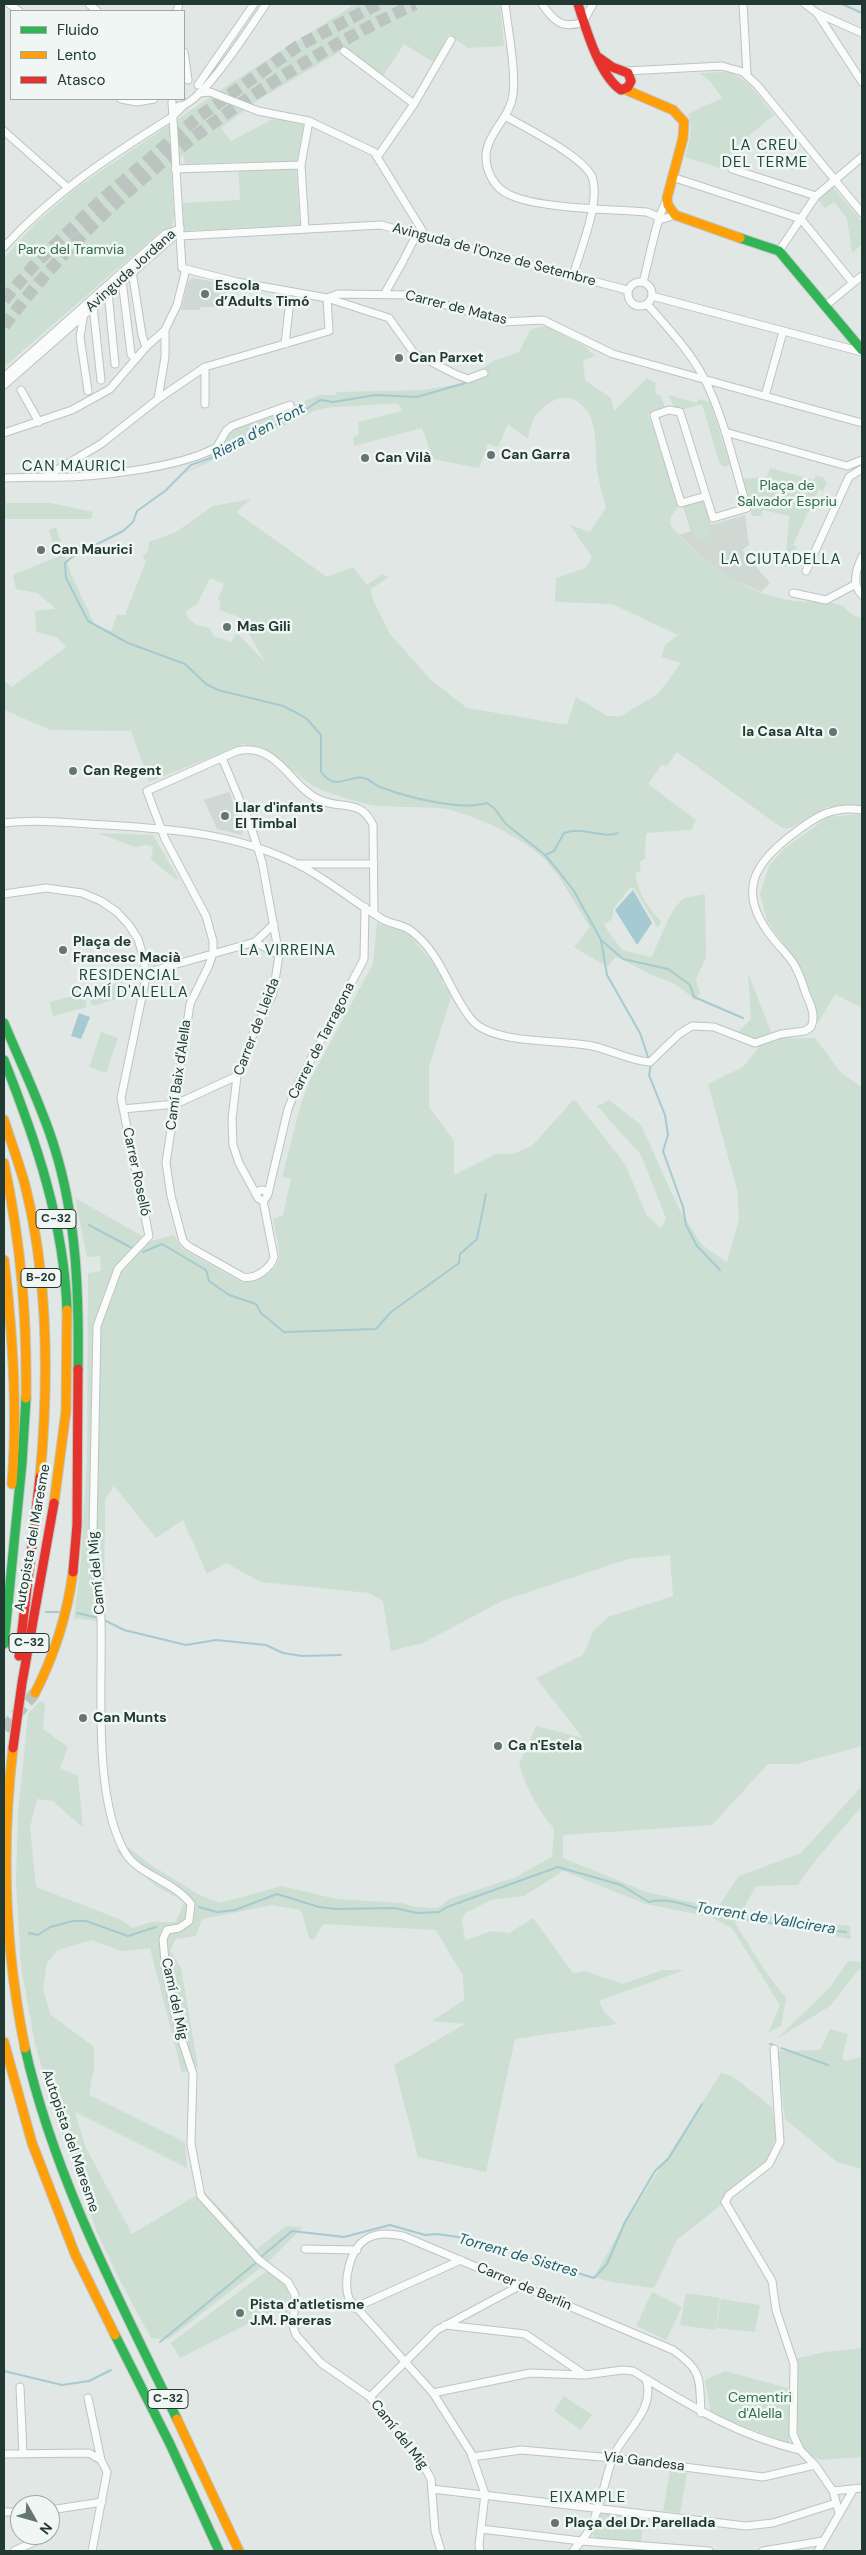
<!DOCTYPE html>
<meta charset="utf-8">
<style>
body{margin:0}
#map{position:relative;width:866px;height:2555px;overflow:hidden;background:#e1e7e4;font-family:"DM Sans",sans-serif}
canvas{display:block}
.frame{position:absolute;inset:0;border:5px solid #223833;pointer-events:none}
.legend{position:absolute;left:10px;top:10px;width:175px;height:90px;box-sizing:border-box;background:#eff6f3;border:1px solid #9daaa6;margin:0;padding:6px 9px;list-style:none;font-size:15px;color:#223833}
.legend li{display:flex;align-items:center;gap:10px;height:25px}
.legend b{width:25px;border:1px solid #9daaa6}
.north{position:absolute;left:10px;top:2495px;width:50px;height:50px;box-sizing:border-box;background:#eff6f3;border:1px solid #9daaa6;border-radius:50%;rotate:128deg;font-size:14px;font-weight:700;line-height:20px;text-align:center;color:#223833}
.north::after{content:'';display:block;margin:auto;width:18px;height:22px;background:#657571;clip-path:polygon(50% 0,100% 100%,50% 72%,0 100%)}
</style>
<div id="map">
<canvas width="866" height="2555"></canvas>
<div class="frame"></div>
<ul class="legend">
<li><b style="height:6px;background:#30b455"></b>Fluido</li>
<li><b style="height:6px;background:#ff9f0a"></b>Lento</li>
<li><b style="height:6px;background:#e5322d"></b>Atasco</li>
</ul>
<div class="north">N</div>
</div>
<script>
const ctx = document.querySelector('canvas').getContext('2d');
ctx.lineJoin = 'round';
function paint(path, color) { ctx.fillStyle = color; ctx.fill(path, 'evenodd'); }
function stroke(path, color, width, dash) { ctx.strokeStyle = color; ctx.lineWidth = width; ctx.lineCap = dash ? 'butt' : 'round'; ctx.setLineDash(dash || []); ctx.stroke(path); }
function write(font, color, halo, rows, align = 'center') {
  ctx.font = font + ' "DM Sans",sans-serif'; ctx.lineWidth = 5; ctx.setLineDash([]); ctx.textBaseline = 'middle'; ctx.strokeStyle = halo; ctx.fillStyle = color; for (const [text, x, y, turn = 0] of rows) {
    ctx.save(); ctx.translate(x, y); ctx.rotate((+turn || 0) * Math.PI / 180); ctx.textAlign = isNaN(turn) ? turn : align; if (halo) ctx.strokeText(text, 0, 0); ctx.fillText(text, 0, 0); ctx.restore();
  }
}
paint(new Path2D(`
 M192 278 227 284 222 307H200V310H181L188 282Z
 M703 501 711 525 745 515 749 545 742 550 770 583 761 592 728 577 702 557 679 535 691 531 683 507Z
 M229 792 244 830 241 835 217 829 204 800Z`), '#d0d8d4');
paint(new Path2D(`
 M355 4H500L504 46 468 48 448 34 436 64 404 44 383 76 346 48 260 99 221 128 231 141 273 119 304 123 296 169 300 225 184 231 183 203 240 200 238 162 185 164 183 155 171 165 174 215 172 228 167 232 162 230 4 367V258L35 224 76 188 231 83Z
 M726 72C748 77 760 98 774 115L733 149 729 160 724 159 720 168 685 157C689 143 694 127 688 114L722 98 710 81 699 73Z
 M833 187 862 222V244L852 253 847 218 834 202 825 208 818 200Z
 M546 326 584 346 595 356 583 360 585 380 611 398 614 411 647 378 656 383 655 393 661 396 665 408 648 414 679 506 671 517 670 525C702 562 744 594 794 601 808 603 827 600 840 605 849 609 850 616 862 618V807H827L790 828H782L677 752 666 767 662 764 648 784 696 820 691 830 646 833 645 859 639 862 641 871 635 873C638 891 647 908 661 921L658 928 634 888H630L613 909V918L604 925 622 950 651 957C660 942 671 905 685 898 690 896 699 896 705 894L706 957 696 979 700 993 695 1000C679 985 674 984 655 976 641 971 630 962 616 957L607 967 574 947 590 927C575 905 564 880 546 861 526 839 475 815 446 809 424 806 400 808 378 806 362 804 343 797 327 792 295 781 278 747 243 744L149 782 131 731 51 730 4 710V681L12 687 66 647 57 637 36 632 35 611 56 609 37 593 16 589 13 575 57 557 49 530 56 527 71 574 95 625 111 631 117 615H125L146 561 142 557 148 551 149 542 176 532 213 506 251 499 236 512 327 577 353 567 367 585 382 574 389 577 371 589 372 598 390 634 432 681 467 708 567 725 576 697 607 716H621L658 694 681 663 661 657 665 645 678 635 612 604 555 602 556 578 585 568 592 557 570 525 590 532 606 508C603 496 599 483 597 470 595 455 597 439 593 424 588 405 570 390 551 402 535 412 531 421 528 439L508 424 498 447 488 444 479 468 433 459 422 428 354 446 353 438 359 434 358 422 402 411 398 404C383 403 372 405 358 406 342 407 329 406 314 411L227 454 180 475 209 459V456C224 446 223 437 235 428L320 395H336V392L422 390 460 384 493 361 519 352 531 329ZM210 578 224 584 218 599 221 602 219 610 239 617 266 663 237 633 231 642 213 636 210 628 196 625 187 617 186 611 197 604Z
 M668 395 697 403 699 399 710 402 730 465 723 467 719 462 702 404 684 409 674 407Z
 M770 468 814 480 816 475 824 478 827 483 823 491 819 489 793 545 797 547 785 569 789 516 763 510 761 516H752L742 479 767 477Z
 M4 489H6V503H50L93 512 91 519H4Z
 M703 502 712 536 696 541 686 507Z
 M862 814V1008L835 994 818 1023 803 972 767 921 760 894 769 866 785 848 828 817Z
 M98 833 153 835 178 878 176 880 151 859 153 847 147 845 135 847Z
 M377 923 407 932 442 974V983L452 994 429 1067V1107L454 1141V1175L496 1154H513L532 1146 574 1099 625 1164 646 1214 661 1229 666 1218 641 1155 597 1106 609 1100 641 1125 679 1209 702 1245 727 1262 739 1219 737 1189 708 1084 743 1067 759 1047 737 1033 751 1019 748 973 771 1032 778 1038H815L842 1074 862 1087V1746L797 1764H768L712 1825 563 1835V1858L646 1892 717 1908 739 1876 801 1853 862 1786V1806L815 1861 798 1885 756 1886 741 1913 850 1926 851 1939 737 1919 735 1923 763 1968 786 1998 781 2026 768 2033 780 2005 732 1928 711 1917 646 1904 563 1871 524 1896 491 1900 465 1913 462 1920 465 1940 492 1931 509 1933 533 1918 573 1973 584 1971 623 1984 662 1970H684L599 2001 604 2012 617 2024 515 2039 486 2172 418 2157 394 2065 465 2024 432 2021 464 2000 463 1976 436 1930 323 1924 314 1940 309 1938 301 1910 272 1905 202 1919 196 1936 176 1939 170 1950 181 1968 198 2067 182 2073 150 1948 122 1951 91 1940 58 1950 47 1963 43 1988 50 2014 94 2047V2067L89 2095 185 2142 187 2168 75 2112 85 2146 132 2234 204 2191 257 2249 286 2226 303 2227 269 2261 169 2339 151 2338 119 2279 97 2232 54 2112 35 2044 21 1967 16 1882 18 1814 28 1714 40 1701 45 1704 43 1729 68 1747 60 1768 78 1776 83 1828 53 1801 37 1799 30 1828 36 1887 119 1919 133 1928 151 1922H176L184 1903 183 1901 156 1886 116 1851 128 1847 151 1865 198 1894 219 1903 282 1886 336 1899 402 1903 415 1907 438 1908 449 1899 514 1878 552 1857 554 1829C538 1809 527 1790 519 1765L536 1726 583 1738 536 1678 583 1655 594 1630 608 1617 673 1596 670 1555 628 1559 502 1601 423 1643 391 1651 383 1601 369 1593 261 1582 226 1563 207 1574 183 1520 156 1538 114 1486 105 1499 104 1622 74 1618 81 1560 87 1460 88 1273 101 1271 100 1256 87 1257 75 1198 151 1241 174 1235 181 1248 241 1282C253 1282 276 1274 279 1259 280 1247 275 1231 273 1219L283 1215 291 1178 282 1177 300 1107 310 1080 373 964Z
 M122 982 126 996 92 1006 88 991Z
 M83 993 87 1007 53 1016 50 1002Z
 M101 1032 118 1038 106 1073 89 1067Z
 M848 1961 862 1962V1969H859L830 2006 777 2039 831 1986Z
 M830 2029 848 2034 842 2058 845 2061 862 2057V2169L837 2162 785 2119 777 2051 820 2050Z
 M721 2073 732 2076 772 2107 777 2134 766 2163 727 2191 721 2205 677 2240 654 2288 611 2282 594 2277 621 2229Z
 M267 2271C285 2280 295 2295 287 2315L273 2311 180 2358 171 2343Z
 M652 2292 682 2307 666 2340 636 2326Z
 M686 2293 720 2298 715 2330 680 2325Z
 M721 2299 760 2305 755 2332 716 2328Z
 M862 2348V2457L821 2460 811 2456 798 2441 795 2359 825 2352Z
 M725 2371 791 2389 789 2443 711 2414 705 2380Z
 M564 2396 592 2415 581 2430 554 2411Z
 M670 2471 687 2473 680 2513 663 2511Z
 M603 2513 643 2518 641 2543 596 2538 592 2533 599 2514Z`), '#ccdfd2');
paint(new Path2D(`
 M633 890 652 923 637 945 615 910Z
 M79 1013 90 1017 81 1039 71 1036Z`), '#a6cad2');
stroke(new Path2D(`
 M842 4 862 13
 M472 381 417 397 376 395 333 402 320 400 296 416 246 438 227 452 191 465 165 491 137 511 133 522 123 531 72 557 65 563 66 578 88 621 128 643 185 664 206 684 218 690 283 706 297 713 307 719 321 735V772C338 794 349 772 367 779 371 781 375 785 380 787 407 797 459 811 487 803L494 808 506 824 545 855 556 868 574 891 601 940 623 959 668 969 690 985 694 997 743 1018
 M545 855 554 851 564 833C585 826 600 839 618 833
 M601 940 607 975 640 1033 649 1060
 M651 1064 649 1075 665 1115 668 1135 663 1151 683 1207 686 1225 697 1246 720 1270
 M89 1225 132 1248
 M143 1252 162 1244 206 1270 209 1281 229 1295 256 1304 261 1313 284 1332 376 1329 391 1312 459 1263 460 1254 477 1239 486 1194
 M46 1612H62
 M77 1613 99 1618
 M104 1620 124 1630 186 1645 216 1640 266 1645 283 1653 302 1656 341 1655
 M199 1907 217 1912 235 1910 277 1894 319 1907 336 1909 395 1908 417 1913 439 1912 447 1907 558 1867 621 1885 649 1902C673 1896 696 1910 720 1915 762 1922 804 1928 846 1932
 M29 1933 38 1935 50 1927 73 1921H86L128 1936 156 1927
 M770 2044H772
 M781 2048 828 2065
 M261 2257 292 2231 344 2237 390 2225 425 2235 437 2234 465 2238 594 2278 607 2264 625 2222 655 2171 669 2158 702 2104
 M160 2342 258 2261
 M4 2371 62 2385 89 2381 111 2370`), '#a6cad2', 2);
stroke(new Path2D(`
 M4 300 36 263 99 202 197 118 298 46 378 4
 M4 326C109 186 258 78 415 4
 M4 1729 35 1693`), '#bbc4c1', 12, [12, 6]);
const street = new Path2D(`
 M9 4 19 11
 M89 4 97 11
 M505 4C508 29 516 70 513 95 510 118 486 134 486 157 486 172 495 188 508 194 537 209 612 209 647 212L663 219 675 215
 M542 4C553 20 562 30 583 22L593 4
 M743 4 747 74
 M805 4 817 13 862 33
 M177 11 179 4
 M817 13 862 82
 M344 51 414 104
 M184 52 188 80
 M626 71 722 66 743 72 758 86 862 213
 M198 85 254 4
 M199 93 210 92 258 111 309 121 374 152 425 235
 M121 99 137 102 154 99
 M172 102 182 268 186 269
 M179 106C201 106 252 24 266 4
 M505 116C524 127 589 159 593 180 599 207 580 250 573 276
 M4 131 67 187
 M378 156 414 104 451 40
 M175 169 301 165
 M732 169 816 196
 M672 177 801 219 853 283 825 306
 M305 229 301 165 309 121
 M180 236 381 225 627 290
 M4 247C54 192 110 156 172 117L183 106
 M779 251 816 196 862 157
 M405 257 417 234
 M186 269 237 282 327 298 338 294 412 295 503 322 543 320 613 354 862 423
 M132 271 142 335 146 347
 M122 280 131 354 135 359
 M628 294a12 12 0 1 1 24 0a12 12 0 1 1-24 0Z
 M643 282C648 265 658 210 667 201
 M853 283 862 276
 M108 292 115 364
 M385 293 403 261
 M652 296 862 352
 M327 298 389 318 414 353 457 375 468 379 484 373
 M647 304C667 327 691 352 705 380 725 420 734 465 747 508L713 518 680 412 669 410 654 415 681 503 706 496
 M93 306 101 380
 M84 313 80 337 88 391
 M285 344 290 300
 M205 367V404
 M4 377 165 234 180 229
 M4 385 175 235 180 228
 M21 390 39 422
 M765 396 783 332
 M158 399 205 367 329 331 327 298
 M725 432 847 466
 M4 433 72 410 110 389 146 347 165 330 177 305 186 269
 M847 466 862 460
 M45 477C87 479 181 468 217 447L226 431 232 426 290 405
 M4 478 45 477 101 444 158 399 165 357V330
 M862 557C856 569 851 584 862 595
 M806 571 849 477 862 469
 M793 593 826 600 856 584
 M222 758 251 827 262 862 279 955 273 994 253 1034 237 1076 232 1119 233 1145 239 1163 257 1196
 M4 823C38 819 72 823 106 825 172 829 236 833 297 864 326 878 351 900 379 917 388 924 401 924 410 930 442 953 449 993 472 1020 493 1045 561 1039 592 1046 611 1050 631 1061 650 1062L679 1034 692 1026 714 1027 755 1043 781 1034 805 1031 811 1027C816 1016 811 1005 806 994 803 985 800 975 795 966 789 955 778 946 771 936 737 892 753 864 793 834 815 817 833 805 862 810
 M299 864H374
 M4 894 46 888 82 893 101 901 117 912 129 925 138 939 144 959 145 982 121 1098 149 1236 118 1269 97 1326 93 1532C94 1561 100 1589 101 1619 103 1683 92 1799 126 1854 138 1874 175 1882 191 1904L189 1921 179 1928 167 1930 163 1939 166 1972 179 2031 193 2074 191 2144 201 2196 259 2260 288 2282 295 2295 293 2326 296 2335 321 2363 370 2397 422 2462 431 2479 435 2531 441 2551
 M255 942 279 955
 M145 973 255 942 274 924
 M123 1109 176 1104 237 1076
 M257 1195a5 5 0 1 1 10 0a5 5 0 1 1-10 0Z
 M268 1194 288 1109 299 1082 364 959 365 907
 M263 1200 274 1257C271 1268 255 1280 243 1277L188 1246 183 1241 171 1196 166 1163 190 1004 209 965 213 953V941L206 916 165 839 147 791 237 751C278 742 290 787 320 800 342 810 360 798 373 825L374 914
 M774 2049 780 2142 769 2164 729 2195 725 2202 772 2281 776 2310 794 2364 793 2434 800 2450 815 2465 833 2491 839 2513
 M305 2249 357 2250
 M354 2308 461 2260
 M445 2325 525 2334 585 2375
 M20 2387 23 2454
 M433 2393 530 2373 585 2375 622 2370 633 2371C689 2405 736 2435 800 2450
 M370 2397 437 2330 521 2285
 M88 2398 101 2460 107 2472 92 2551
 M4 2454 89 2453 101 2460
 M472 2457 521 2450 613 2458 763 2477 815 2465
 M432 2489 746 2526 773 2523 836 2503
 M833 2491 862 2488
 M50 2510 102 2502
 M4 2512H20
 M481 2529 581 2541 709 2551
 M50 2533 53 2525 51 2510
 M14 2551 49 2535
 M480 2551 479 2545 485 2494 471 2453 433 2393 349 2299C343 2282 349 2248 368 2238 380 2232 391 2234 403 2236L673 2350C703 2371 699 2378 701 2413
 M573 2551C578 2544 585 2538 589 2530 601 2508 604 2481 613 2457 624 2431 656 2411 646 2379
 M763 2551 823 2541
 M818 2551 853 2490`);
const fast = new Path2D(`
 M740 238 779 251 862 350
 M4 1023C21 1064 41 1104 54 1146 77 1218 79 1295 78 1369
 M4 1060C36 1141 64 1222 67 1310
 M4 1644 22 1463 26 1398
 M25 2048C55 2180 119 2299 177 2419
 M115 2335 170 2444 219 2551`);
const slow = new Path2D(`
 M624 89 673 110 684 122 683 138 667 198 668 205 675 215 740 238
 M4 1120C11 1142 19 1163 25 1185 49 1280 49 1380 40 1477
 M4 1163C21 1244 27 1315 26 1398
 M4 1260C13 1335 18 1409 12 1484
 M54 1503 66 1411 67 1310
 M35 1693C55 1654 67 1616 73 1572
 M13 1748C1 1848 5 1950 25 2048
 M4 2042 32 2143 75 2254 115 2335
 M177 2419 239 2551`);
const jam = new Path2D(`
 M578 4C586 29 599 75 621 90L628 87 631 81 628 73 612 67 598 57
 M73 1572 77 1525 78 1369
 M19 1656 40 1477
 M13 1748 22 1683 54 1503`);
stroke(street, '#bec4c1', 9);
stroke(fast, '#bec5c2', 11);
stroke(slow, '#bec5c2', 11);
stroke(jam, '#bec5c2', 11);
stroke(street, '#fafbfb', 7);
stroke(fast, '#30b455', 9);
stroke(slow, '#ff9f0a', 9);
stroke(jam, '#e5322d', 9);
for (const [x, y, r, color] of [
 [205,294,5,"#657571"],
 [399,358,5,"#657571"],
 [491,455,5,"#657571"],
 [365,458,5,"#657571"],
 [41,550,5,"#657571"],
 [227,627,5,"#657571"],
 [833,732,5,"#657571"],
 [73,771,5,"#657571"],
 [225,816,5,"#657571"],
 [63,950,5,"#657571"],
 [83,1718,5,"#657571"],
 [498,1746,5,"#657571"],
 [240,2313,5,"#657571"],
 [555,2523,5,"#657571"]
]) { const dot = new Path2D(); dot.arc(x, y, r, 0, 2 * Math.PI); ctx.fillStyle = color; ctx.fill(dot); stroke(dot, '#eff6f3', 2); }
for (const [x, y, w] of [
 [56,1219,40],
 [41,1278,40],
 [29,1643,40],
 [168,2399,40]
]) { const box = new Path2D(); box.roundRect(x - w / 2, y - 9.5, w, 19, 4); ctx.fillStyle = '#eff6f3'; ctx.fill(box); stroke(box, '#223833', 1); }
write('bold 12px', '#223833', null, [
 ["C-32",56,1219],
 ["B-20",41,1278],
 ["C-32",29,1643],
 ["C-32",168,2399]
]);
write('14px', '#306b49', '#eff6f3', [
 ["Parc del Tramvia",71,250],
 ["Plaça de",787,486],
 ["Salvador Espriu",787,502],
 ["Cementiri",760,2398],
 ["d'Alella",760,2414]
]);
write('14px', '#223833', '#eff6f3', [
 ["Avinguda de l'Onze de Setembre",494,255,15],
 ["Avinguda Jordana",131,271,-42],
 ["Carrer de Matas",456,308,14],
 ["Carrer de Lleida",257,1027,-69],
 ["Carrer de Tarragona",322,1041,-63],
 ["Camí Baix d'Alella",179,1075,-82],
 ["Carrer Roselló",136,1172,78],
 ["Autopista del Maresme",33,1538,-80],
 ["Camí del Mig",97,1573,-95],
 ["Camí del Mig",174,1999,78],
 ["Autopista del Maresme",70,2141,71],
 ["Carrer de Berlin",524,2287,23],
 ["Camí del Mig",399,2435,52],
 ["Via Gandesa",644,2462,7]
]);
write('bold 14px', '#223833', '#eff6f3', [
 ["Escola",215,286],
 ["d’Adults Timó",215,302],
 ["Can Parxet",409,358],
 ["Can Garra",501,455],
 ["Can Vilà",375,458],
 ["Can Maurici",51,550],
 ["Mas Gili",237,627],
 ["la Casa Alta",823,732,"right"],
 ["Can Regent",83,771],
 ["Llar d'infants",235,808],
 ["El Timbal",235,824],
 ["Plaça de",73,942],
 ["Francesc Macià",73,958],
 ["Can Munts",93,1718],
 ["Ca n'Estela",508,1746],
 ["Pista d'atletisme",250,2305],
 ["J.M. Pareras",250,2321],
 ["Plaça del Dr. Parellada",565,2523]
], 'left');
ctx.letterSpacing = '1px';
write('15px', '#20483f', '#eff6f3', [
 ["LA CREU",765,146],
 ["DEL TERME",765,163],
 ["CAN MAURICI",74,467],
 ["LA CIUTADELLA",781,560],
 ["LA VIRREINA",288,951],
 ["RESIDENCIAL",130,976],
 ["CAMÍ D'ALELLA",130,993],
 ["EIXAMPLE",588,2498]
]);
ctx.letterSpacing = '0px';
write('italic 15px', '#225f6e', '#eff6f3', [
 ["Riera d'en Font",259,432,-28],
 ["Torrent de Vallcirera",766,1919,9],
 ["Torrent de Sistres",518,2256,16]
]);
</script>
